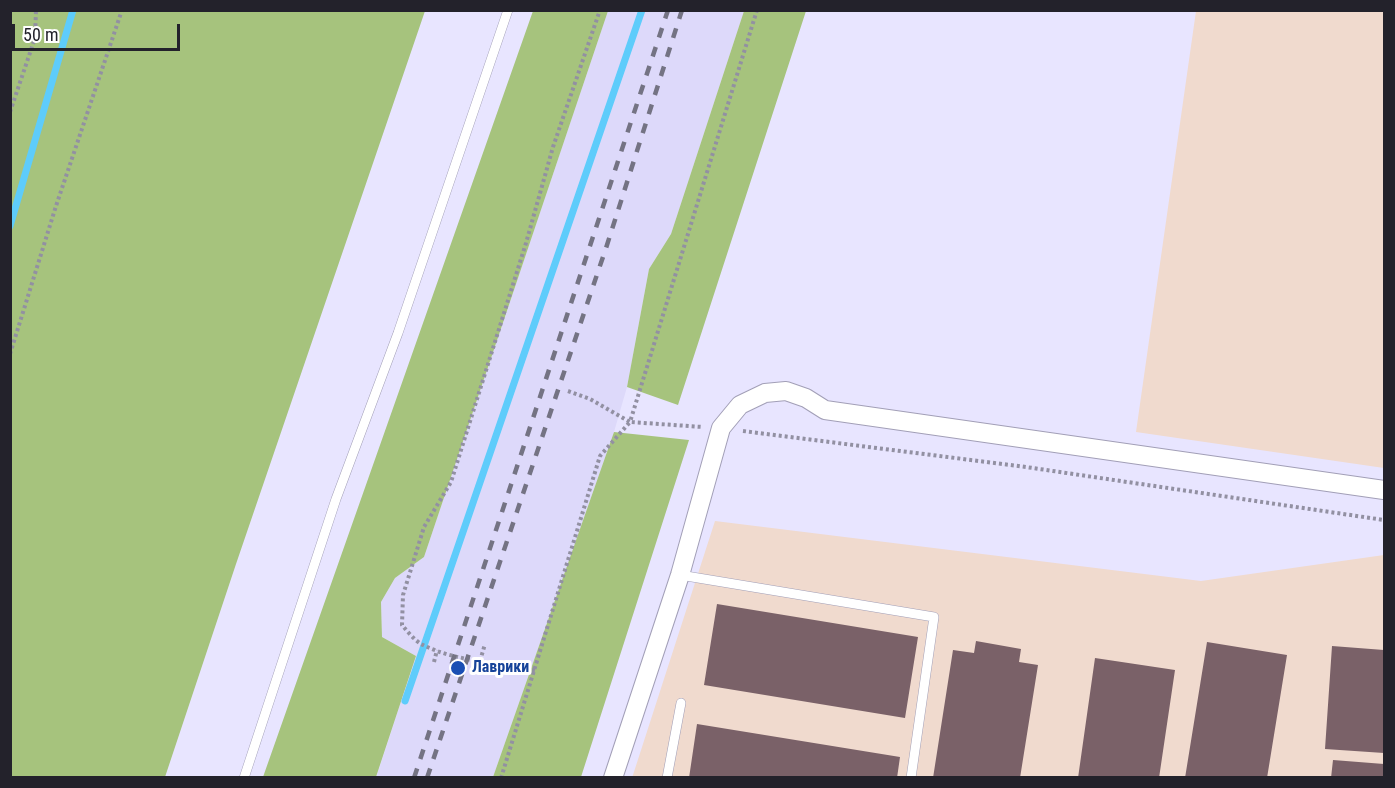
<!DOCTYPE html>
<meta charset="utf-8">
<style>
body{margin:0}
#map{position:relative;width:1395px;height:788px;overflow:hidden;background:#e8e5ff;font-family:"Roboto Condensed",sans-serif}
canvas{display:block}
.frame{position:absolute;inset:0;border:12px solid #23222b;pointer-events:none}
.scale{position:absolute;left:12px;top:24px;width:168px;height:27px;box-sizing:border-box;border:3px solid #23222b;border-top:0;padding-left:8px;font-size:18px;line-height:21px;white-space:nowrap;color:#23222b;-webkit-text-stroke:4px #fff;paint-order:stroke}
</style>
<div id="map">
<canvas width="1395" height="788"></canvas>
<div class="frame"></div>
<div class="scale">50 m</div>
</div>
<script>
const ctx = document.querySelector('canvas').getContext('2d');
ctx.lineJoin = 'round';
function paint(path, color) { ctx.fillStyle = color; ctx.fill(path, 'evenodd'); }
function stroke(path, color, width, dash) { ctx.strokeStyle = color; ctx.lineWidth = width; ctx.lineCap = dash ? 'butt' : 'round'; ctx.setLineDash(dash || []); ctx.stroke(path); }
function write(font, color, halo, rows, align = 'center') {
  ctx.font = font + ' "Roboto Condensed",sans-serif'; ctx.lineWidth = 6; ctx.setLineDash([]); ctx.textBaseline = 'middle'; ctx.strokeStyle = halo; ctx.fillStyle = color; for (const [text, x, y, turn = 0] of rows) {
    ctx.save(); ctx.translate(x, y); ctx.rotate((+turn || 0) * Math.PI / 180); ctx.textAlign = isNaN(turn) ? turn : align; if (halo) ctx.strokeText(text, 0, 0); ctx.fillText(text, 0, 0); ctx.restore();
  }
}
paint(new Path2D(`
 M1196 11H1384V468L1136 432Z
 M715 521 1201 581 1384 555V777L632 778Z`), '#f0dace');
paint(new Path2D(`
 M608 11H744L671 234 649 269 627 387 614 432 493 777 376 778 416 656 382 637 381 602 395 578 424 557Z`), '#ddd9fa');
paint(new Path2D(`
 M10 11H425L236 564 165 777H11Z
 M533 11H608L424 557 395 578 381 602 382 637 416 656 376 777H263Z
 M744 11H806L678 405 627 387 649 269 671 234Z
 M614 432 689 440 581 777H493Z`), '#a6c37d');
stroke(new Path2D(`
 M10 226 73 10
 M405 701 642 10`), '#5eccfb', 7);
paint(new Path2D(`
 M717 604 918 637 905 718 704 685Z
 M976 641 1021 649 1019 662 1038 665 1020 778H933L953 650 974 653Z
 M1207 642 1287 655 1267 778H1185Z
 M1332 646 1384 650V753L1325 749Z
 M1095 658 1175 670 1159 778H1078Z
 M697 724 900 757 897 778H689Z
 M1333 760 1384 764V778H1331Z`), '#7a6168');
const lane = new Path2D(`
 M680 575 934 617 911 778
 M244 778 336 499 398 333 508 10
 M667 778 681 703`);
const street = new Path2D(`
 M613 778 680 575 721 428 740 405 765 393 786 391 806 398 825 410 1384 490`);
stroke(lane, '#a29fb7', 10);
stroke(street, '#a29fb7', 20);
stroke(new Path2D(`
 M10 112 35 38 36 10
 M10 354 56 206 122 10
 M568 391 590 399 630 422 757 10
 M743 431 1026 467 1384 520
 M480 661 485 644
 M434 662 437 650
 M535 670C500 664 455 661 423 645 415 641 408 632 402 625L403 595 424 527 451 482 526 243 553 147 600 10
 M501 778 600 456 630 422 703 427`), '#9290a2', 4, [3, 3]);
stroke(lane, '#fff', 9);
stroke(street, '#fff', 18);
stroke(new Path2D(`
 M414 778 668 10
 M427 778 607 245 682 10`), '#747383', 4.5, [10, 10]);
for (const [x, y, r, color] of [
 [458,668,8,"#1a4fb4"]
]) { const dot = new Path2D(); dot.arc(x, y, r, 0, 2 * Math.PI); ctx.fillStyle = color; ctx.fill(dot); stroke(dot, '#fff', 2); }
write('bold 16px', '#164399', '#fff', [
 ["Лаврики",472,668]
], 'left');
</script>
